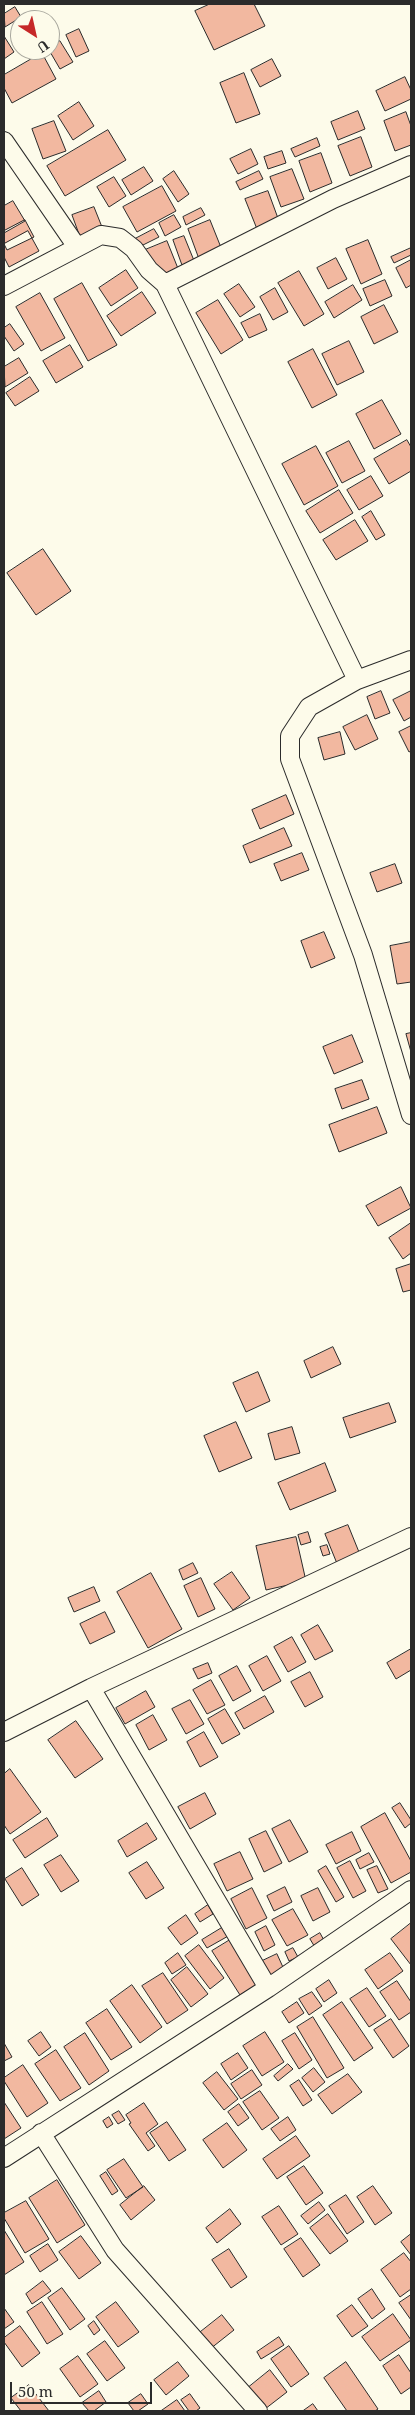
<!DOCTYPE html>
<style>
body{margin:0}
#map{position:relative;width:415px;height:2415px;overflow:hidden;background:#fdfbea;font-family:"Noto Serif",serif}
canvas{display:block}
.frame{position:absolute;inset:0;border:5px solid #2b2b2b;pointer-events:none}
.north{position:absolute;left:10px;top:10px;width:50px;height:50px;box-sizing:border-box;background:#fdfbea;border:1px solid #a9a89e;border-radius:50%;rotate:145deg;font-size:14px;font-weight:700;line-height:20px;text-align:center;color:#2b2b2b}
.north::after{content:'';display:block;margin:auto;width:18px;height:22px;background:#c62828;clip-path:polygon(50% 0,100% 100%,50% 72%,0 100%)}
.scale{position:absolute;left:10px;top:2382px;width:142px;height:22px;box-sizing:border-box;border:2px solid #2b2b2b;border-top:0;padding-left:6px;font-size:15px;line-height:18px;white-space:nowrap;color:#2b2b2b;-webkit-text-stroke:4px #fdfbea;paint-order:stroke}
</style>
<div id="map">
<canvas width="415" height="2415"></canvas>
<div class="frame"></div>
<div class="north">U</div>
<div class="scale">50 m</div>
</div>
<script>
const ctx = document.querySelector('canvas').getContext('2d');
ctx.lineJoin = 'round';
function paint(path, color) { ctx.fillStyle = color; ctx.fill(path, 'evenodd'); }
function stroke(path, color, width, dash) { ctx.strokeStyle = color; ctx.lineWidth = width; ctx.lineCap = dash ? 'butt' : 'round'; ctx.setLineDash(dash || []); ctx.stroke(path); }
const building = new Path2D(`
 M210 4H254L265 26 214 50 195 11Z
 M15 7 21 17 5 27 4 14Z
 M20 25V43L12 31Z
 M79 29 89 51 76 57 66 35Z
 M4 36 14 52 4 59Z
 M60 41 73 62 60 69 49 50Z
 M42 53 56 79 12 103 4 88V75Z
 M272 59 281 76 260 87 251 70Z
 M244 73 260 114 236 123 220 83Z
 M405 77 411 90V99L385 111 376 91Z
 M79 102 94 126 73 140 58 116Z
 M358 111 365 129 338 140 331 122Z
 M406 112 411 126V145L395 151 384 121Z
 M54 121 66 151 43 159 32 129Z
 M108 130 126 160 65 196 47 166Z
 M361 137 372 167 350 176 338 146Z
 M317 138 320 146 295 157 291 149Z
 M251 149 258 164 238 174 230 159Z
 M282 151 286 163 268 169 264 157Z
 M321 153 332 183 310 192 299 161Z
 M144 167 153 181 131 195 122 180Z
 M292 169 304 199 281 207 270 177Z
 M174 171 189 194 178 202 163 179Z
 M259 171 263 179 240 190 236 182Z
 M114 177 126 196 109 207 97 187Z
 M162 186 176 211 137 232 123 207Z
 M268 191 279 221 257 229 245 199Z
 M13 201 25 221 4 233V206Z
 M94 207 106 237 83 245 72 215Z
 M201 208 205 215 186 225 183 217Z
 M174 215 181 227 165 236 159 223Z
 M25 220 34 237 7 250 4 244V231Z
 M210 220 222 250 199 259 188 229Z
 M154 229 159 237 139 247 135 239Z
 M28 231 39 251 9 267 4 257V244Z
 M184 236 195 263 183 268 173 240Z
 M368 240 382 274 361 284 346 249Z
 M167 241 179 271 156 280 145 250Z
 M411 248V255L394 263 391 257Z
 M336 258 347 279 328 289 317 268Z
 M411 260V285L406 288 396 268Z
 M126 270 138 288 111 306 99 288Z
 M299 271 324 314 304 326 278 283Z
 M385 280 392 296 370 306 363 289Z
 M82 283 117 345 88 361 54 299Z
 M239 284 255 307 240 317 224 294Z
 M353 285 362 300 334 318 325 302Z
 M275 288 288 312 273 320 260 297Z
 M142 292 156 313 121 336 107 316Z
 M40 293 65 338 41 351 16 307Z
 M218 300 243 340 221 354 196 313Z
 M384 305 398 332 374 344 361 317Z
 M260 314 267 330 249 338 241 323Z
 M10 324 24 344 14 351 4 336V328Z
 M349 341 364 372 337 385 322 354Z
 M70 345 83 367 56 383 43 361Z
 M313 349 337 395 312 408 288 362Z
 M19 358 28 373 5 387 4 367Z
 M30 377 39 391 15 406 6 393Z
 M382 400 401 434 374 449 356 414Z
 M407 440 411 447V471L389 484 374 459Z
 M349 441 365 471 342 483 326 453Z
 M316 446 338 486 304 505 282 464Z
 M371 476 383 496 359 510 347 490Z
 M339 490 353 513 320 533 306 511Z
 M371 511 385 535 376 540 362 517Z
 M355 520 368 541 336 560 323 540Z
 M43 549 71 591 36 615 7 573Z
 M381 691 390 713 375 719 367 697Z
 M411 691V717L404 721 393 700Z
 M367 715 378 739 355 750 343 727Z
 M411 726V751L409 752 399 732Z
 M340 732 345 754 324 760 318 738Z
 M286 795 294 814 260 829 252 810Z
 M284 828 292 846 250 863 243 846Z
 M302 853 309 870 281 881 274 864Z
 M395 864 402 883 377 892 370 873Z
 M324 932 335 958 311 968 301 941Z
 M411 942V982L397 984 390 946Z
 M411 1033V1052L406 1034Z
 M352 1035 363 1062 334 1074 323 1047Z
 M362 1080 369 1099 342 1109 335 1089Z
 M377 1107 387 1133 339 1152 329 1125Z
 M401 1187 411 1208 378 1226 366 1206Z
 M411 1223V1253L403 1259 389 1238Z
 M411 1264V1290L403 1292 396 1269Z
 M333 1347 341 1364 311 1378 304 1361Z
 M258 1372 270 1401 246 1412 233 1383Z
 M389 1403 396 1422 350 1438 343 1418Z
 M236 1422 252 1458 219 1472 204 1436Z
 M292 1427 300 1453 275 1460 268 1434Z
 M325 1463 336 1491 290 1510 278 1483Z
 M348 1525 361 1557 338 1566 325 1534Z
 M308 1532 311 1542 301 1545 298 1535Z
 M296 1537 306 1581 266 1590 256 1546Z
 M327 1545 330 1554 323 1556 320 1547Z
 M193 1563 198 1573 183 1580 179 1570Z
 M232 1572 250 1598 233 1610 214 1584Z
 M151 1573 182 1629 148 1648 117 1592Z
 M201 1578 215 1609 198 1617 184 1586Z
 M94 1587 100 1601 74 1612 68 1598Z
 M105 1612 115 1632 90 1644 80 1624Z
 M318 1625 333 1651 315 1660 301 1635Z
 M292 1637 306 1662 288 1672 274 1647Z
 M411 1649V1670L396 1679 387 1663Z
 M267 1656 281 1681 263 1691 249 1666Z
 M208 1663 212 1673 198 1679 193 1669Z
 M237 1666 251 1691 233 1701 219 1676Z
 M310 1672 323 1697 305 1707 291 1682Z
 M211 1680 225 1705 207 1714 193 1690Z
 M146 1691 155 1707 125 1724 116 1708Z
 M265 1696 274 1712 244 1729 235 1713Z
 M190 1700 204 1724 186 1734 172 1709Z
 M225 1709 240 1734 222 1744 208 1719Z
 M153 1715 167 1740 149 1750 136 1725Z
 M76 1721 103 1759 75 1778 48 1740Z
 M204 1732 218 1757 200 1767 187 1742Z
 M10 1769 41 1812 10 1834 4 1825V1774Z
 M205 1793 216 1814 190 1829 178 1807Z
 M400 1803 411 1820V1823L405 1828 392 1808Z
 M385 1813 411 1861V1872L391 1883 361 1827Z
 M47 1818 58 1836 25 1858 13 1840Z
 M290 1820 308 1852 289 1862 272 1829Z
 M147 1823 157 1839 127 1857 118 1841Z
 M266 1831 282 1863 264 1872 249 1839Z
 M352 1832 361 1851 336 1864 326 1845Z
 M240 1852 253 1879 227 1891 214 1864Z
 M369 1853 374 1862 360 1869 356 1860Z
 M61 1855 79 1881 61 1892 44 1865Z
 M350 1861 366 1891 353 1898 337 1868Z
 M147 1862 164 1888 146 1899 129 1873Z
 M326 1866 344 1897 336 1902 318 1871Z
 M377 1866 388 1889 378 1893 367 1870Z
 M22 1868 39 1895 22 1906 5 1879Z
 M285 1887 292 1902 274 1911 267 1896Z
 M252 1888 267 1918 246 1929 231 1899Z
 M318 1888 330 1912 313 1921 301 1896Z
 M208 1905 213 1914 200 1922 195 1914Z
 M293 1909 308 1935 287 1946 272 1920Z
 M186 1915 198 1933 181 1945 168 1928Z
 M411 1923V1965L391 1939Z
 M225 1926 230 1935 207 1948 202 1940Z
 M266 1926 275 1945 264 1951 255 1932Z
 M320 1933 326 1944 316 1949 310 1939Z
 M230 1940 258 1984 240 1995 212 1951Z
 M199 1945 224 1978 210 1989 185 1956Z
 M293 1948 298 1957 289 1961 285 1952Z
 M178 1953 186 1965 172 1974 165 1963Z
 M390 1953 403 1971 378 1989 365 1970Z
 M277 1954 287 1976 268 1985 258 1963Z
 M187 1967 208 1994 191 2007 171 1980Z
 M163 1973 188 2010 167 2024 142 1986Z
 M329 1980 337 1993 324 2002 316 1989Z
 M397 1981 411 2002V2012L399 2020 380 1992Z
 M132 1985 162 2027 140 2043 110 2001Z
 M367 1988 386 2016 369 2027 350 1999Z
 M312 1992 322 2006 309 2015 299 1999Z
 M297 2002 304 2013 289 2023 282 2012Z
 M342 2002 373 2048 354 2061 323 2015Z
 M107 2009 132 2047 111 2060 86 2023Z
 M313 2017 344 2068 327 2078 297 2027Z
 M391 2019 409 2046 393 2058 374 2030Z
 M41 2032 51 2047 39 2056 28 2041Z
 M265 2032 284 2062 262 2076 243 2046Z
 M85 2033 109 2071 89 2085 64 2047Z
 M295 2033 312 2060 299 2069 282 2041Z
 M4 2043 12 2057 4 2061Z
 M56 2050 81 2088 60 2101 35 2064Z
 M238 2053 248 2068 231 2080 221 2064Z
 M288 2064 293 2069 278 2081 274 2076Z
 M23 2065 48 2103 27 2117 4 2081V2078Z
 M314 2068 325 2082 313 2092 302 2078Z
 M252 2070 262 2085 241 2099 231 2084Z
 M217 2072 238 2099 224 2110 203 2083Z
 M348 2074 362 2092 332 2114 318 2095Z
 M299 2080 312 2100 303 2106 290 2086Z
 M260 2091 279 2118 262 2130 243 2102Z
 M4 2102 21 2128 4 2139Z
 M144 2103 158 2124 146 2133 155 2146 148 2151 129 2124 131 2123 126 2115Z
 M239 2104 249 2118 238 2126 228 2112Z
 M119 2111 125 2120 118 2124 112 2115Z
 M109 2117 113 2124 107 2128 103 2121Z
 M288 2117 296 2130 280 2141 271 2129Z
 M167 2122 186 2150 169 2161 150 2133Z
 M227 2123 247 2150 223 2168 203 2140Z
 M296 2136 310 2156 277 2179 263 2159Z
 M124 2159 143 2187 126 2198 107 2170Z
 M304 2166 323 2193 306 2205 287 2177Z
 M106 2172 118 2191 112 2195 100 2176Z
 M57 2180 85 2225 57 2243 29 2198Z
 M144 2186 155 2200 131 2220 120 2205Z
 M373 2186 392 2213 375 2225 357 2197Z
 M346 2195 364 2222 347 2234 329 2206Z
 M26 2201 49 2239 25 2253 4 2218V2213Z
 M319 2202 325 2210 308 2224 301 2216Z
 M279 2206 298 2234 281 2245 262 2217Z
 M230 2209 241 2224 217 2243 206 2228Z
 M328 2214 348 2241 330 2254 310 2228Z
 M4 2230 24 2262 4 2275Z
 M411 2234V2255L401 2242Z
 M81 2236 101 2263 79 2279 59 2252Z
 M301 2238 320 2265 303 2277 284 2249Z
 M48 2244 58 2260 40 2272 30 2256Z
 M229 2249 247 2277 231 2288 212 2260Z
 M404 2253 411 2262V2289L400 2297 381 2270Z
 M43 2281 51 2291 32 2304 26 2294Z
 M62 2288 85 2319 70 2330 48 2298Z
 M372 2289 385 2309 372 2319 358 2299Z
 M411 2295V2320L399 2303Z
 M42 2302 63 2334 47 2344 27 2312Z
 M116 2302 139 2332 118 2347 96 2317Z
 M352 2305 368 2326 352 2337 337 2316Z
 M4 2308 14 2322 4 2329Z
 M393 2314 411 2340 380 2361 362 2337Z
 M222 2315 234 2330 210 2349 198 2334Z
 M94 2321 100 2330 94 2335 88 2326Z
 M20 2326 40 2353 22 2367 4 2342V2338Z
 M279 2337 284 2345 261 2359 257 2352Z
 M105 2341 125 2368 107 2381 87 2354Z
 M289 2346 309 2374 291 2387 271 2359Z
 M399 2355 411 2373V2387L401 2394 383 2366Z
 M78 2356 98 2384 80 2397 60 2369Z
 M178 2362 189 2376 166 2395 154 2380Z
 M346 2362 378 2409 375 2411H347L324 2378Z
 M270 2370 287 2392 265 2409 249 2387Z
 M29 2385 49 2411H21L11 2398Z
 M99 2391 106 2402 94 2411H89L82 2403Z
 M141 2394 148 2404 138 2411H134L128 2403Z
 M190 2394 200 2408 196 2411H189L181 2400Z
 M177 2400 185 2411H161Z
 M313 2404 318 2411H303Z`);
paint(building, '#f2b8a0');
stroke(building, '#2b2b2b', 1);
const street = new Path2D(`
 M4 141 77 247
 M165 284 333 199 411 165
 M4 286 101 235 120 238 134 249 149 270 165 284 357 680
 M411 660 357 680 309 707 290 736V759L363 955 411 1115
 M91 1688 268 1988
 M4 1732 91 1688 411 1537
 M41 2133 115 2250 258 2411
 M4 2158 268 1988 411 1890`);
stroke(street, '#2b2b2b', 20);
stroke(street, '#fdfbea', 18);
</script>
